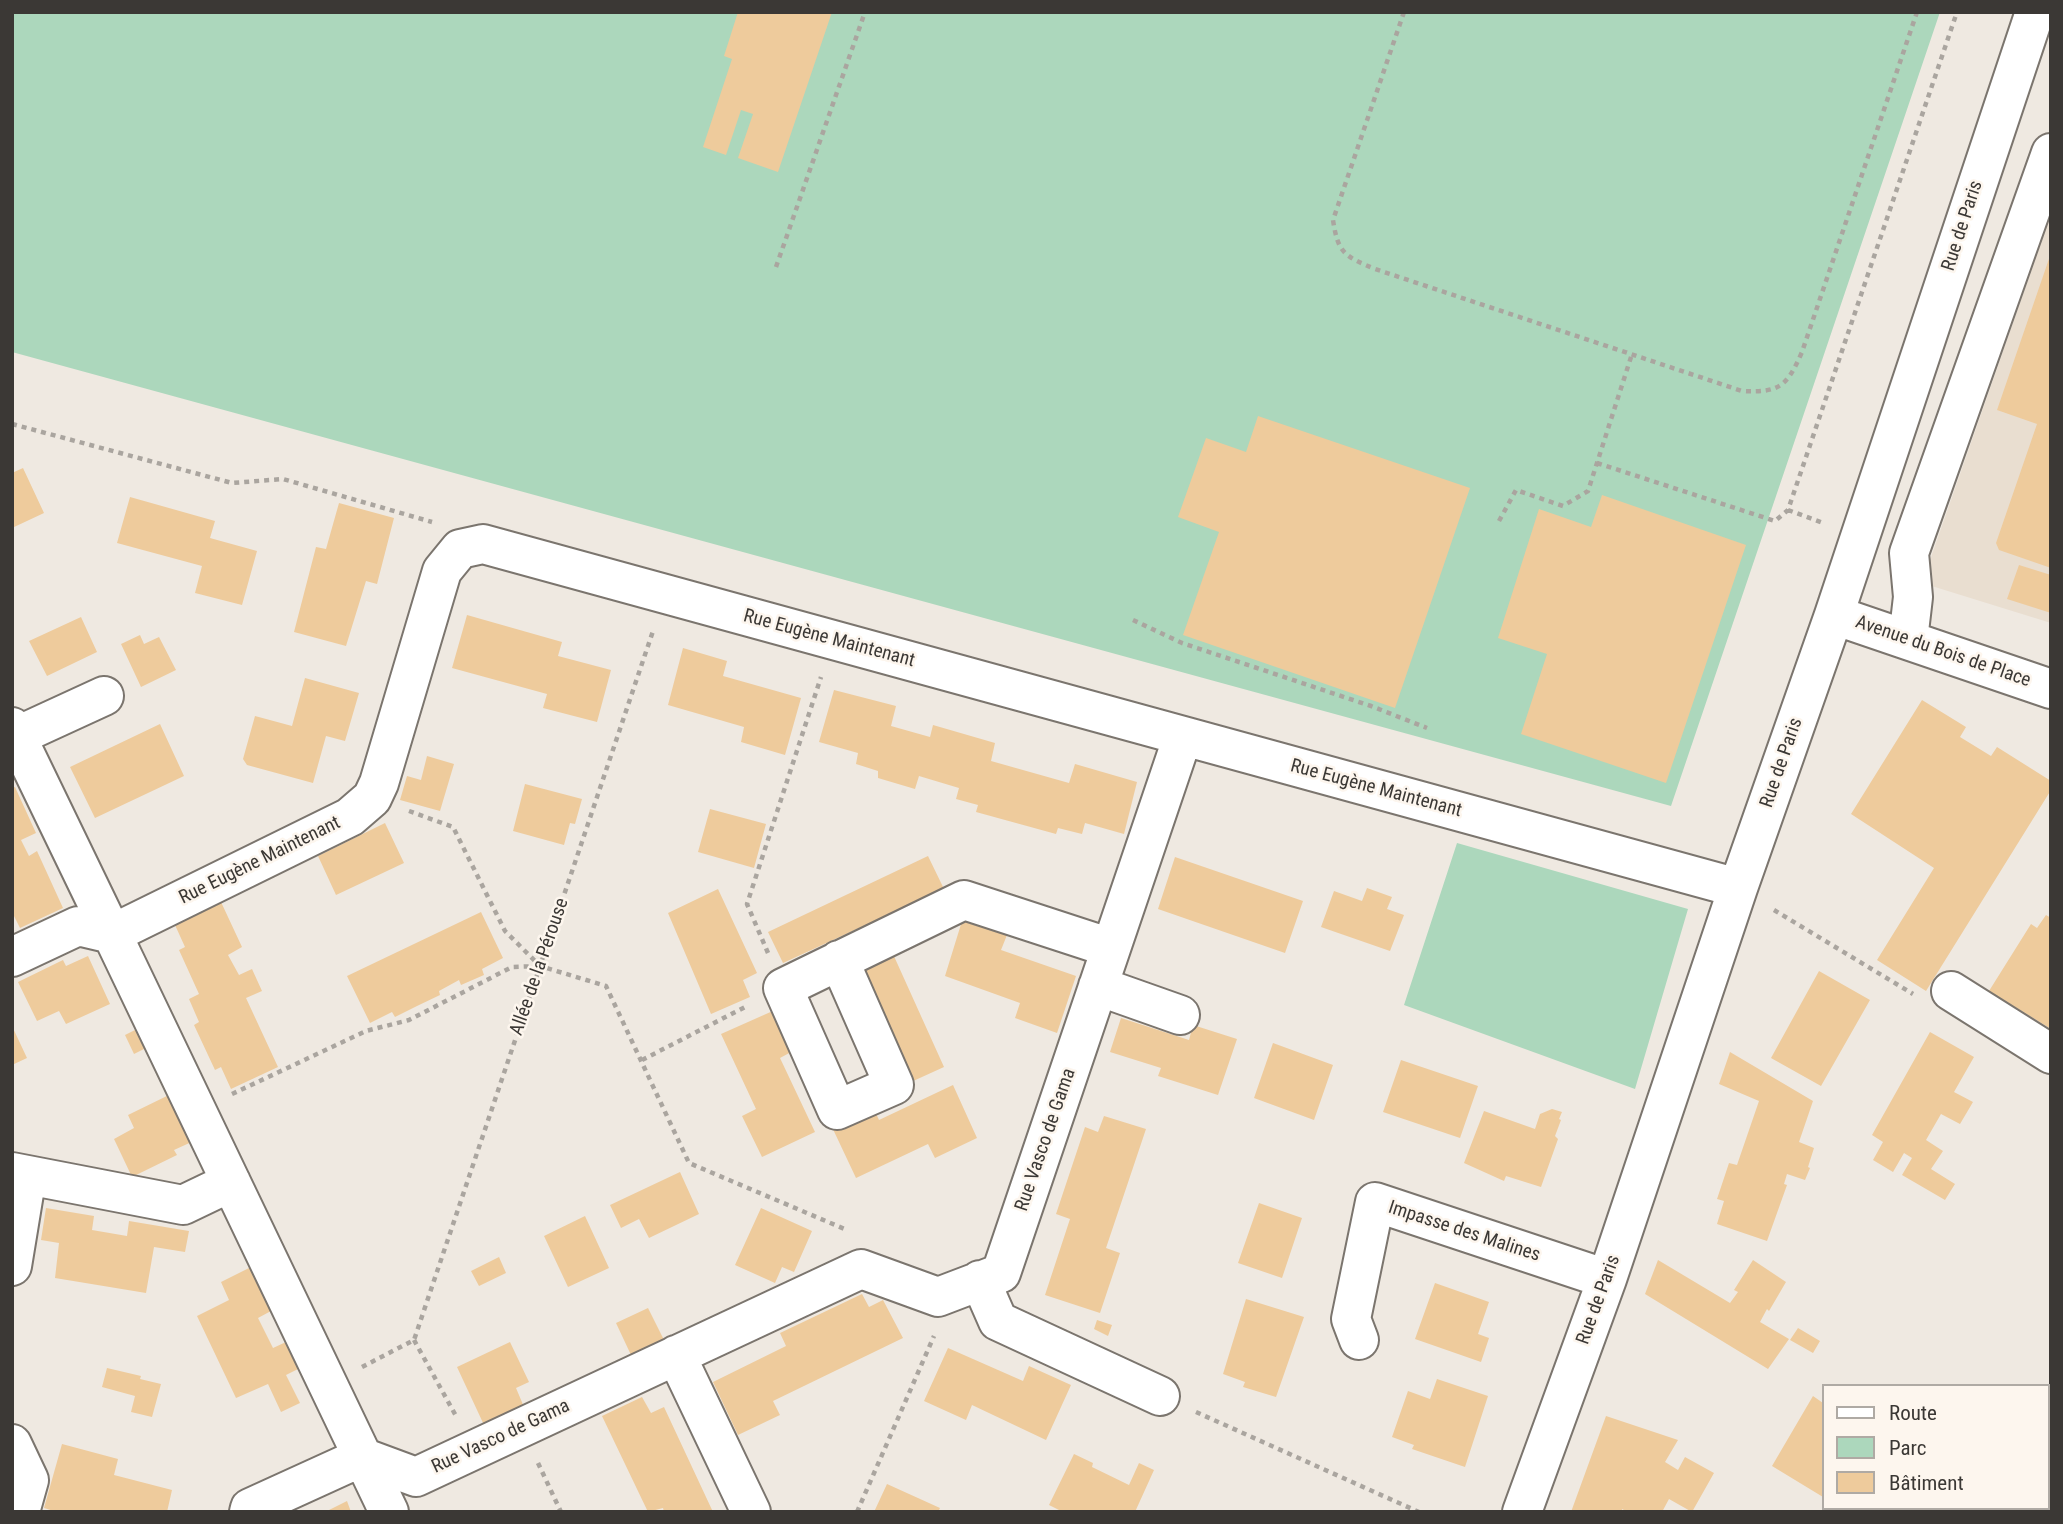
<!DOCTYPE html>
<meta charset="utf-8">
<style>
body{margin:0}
#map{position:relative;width:2063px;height:1524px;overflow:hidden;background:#efe9e1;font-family:"Roboto Condensed",sans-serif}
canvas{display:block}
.frame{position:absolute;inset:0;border:14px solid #3b3835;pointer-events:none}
.legend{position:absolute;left:1822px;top:1384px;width:228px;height:126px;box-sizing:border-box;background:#fdf6ee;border:2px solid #afaaa4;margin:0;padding:9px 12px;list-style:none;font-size:21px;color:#3b3835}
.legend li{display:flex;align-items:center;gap:14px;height:35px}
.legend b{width:35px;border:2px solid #afaaa4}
</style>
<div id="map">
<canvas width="2063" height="1524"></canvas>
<div class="frame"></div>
<ul class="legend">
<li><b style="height:9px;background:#fff"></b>Route</li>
<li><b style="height:19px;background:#acd7bc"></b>Parc</li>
<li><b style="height:19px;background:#eecb9c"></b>Bâtiment</li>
</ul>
</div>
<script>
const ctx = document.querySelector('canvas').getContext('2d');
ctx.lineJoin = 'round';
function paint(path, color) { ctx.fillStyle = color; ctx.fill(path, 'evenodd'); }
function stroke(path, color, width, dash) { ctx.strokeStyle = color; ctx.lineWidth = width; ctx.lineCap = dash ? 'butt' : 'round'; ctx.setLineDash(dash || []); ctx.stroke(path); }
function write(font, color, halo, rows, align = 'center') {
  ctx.font = font + ' "Roboto Condensed",sans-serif'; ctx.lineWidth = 5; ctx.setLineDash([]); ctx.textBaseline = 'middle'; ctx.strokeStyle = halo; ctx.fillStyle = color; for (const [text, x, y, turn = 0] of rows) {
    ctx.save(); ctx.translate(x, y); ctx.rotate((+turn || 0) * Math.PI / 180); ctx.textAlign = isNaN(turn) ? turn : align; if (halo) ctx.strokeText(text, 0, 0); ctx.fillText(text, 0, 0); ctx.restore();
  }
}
paint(new Path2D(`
 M2051 214V623L1922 583Z`), '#e9ded0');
paint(new Path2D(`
 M12 12H1940L1671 806 12 352Z
 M1457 843 1688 909 1635 1089 1404 1005Z`), '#acd7bc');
paint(new Path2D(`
 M738 12H832L778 172 738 158 753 114 741 110 726 155 703 147 732 59 724 56Z
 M2051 253V568L1999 550 1996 543 2037 424 1997 410Z
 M1258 416 1470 488 1395 708 1183 635 1219 532 1178 517 1206 438 1246 452Z
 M23 468 44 513 12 528V473Z
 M1602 495 1746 545 1666 783 1521 734 1547 654 1498 638 1539 509 1591 527Z
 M130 497 215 521 210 538 257 551 242 605 195 593 202 566 117 543Z
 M339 503 394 518 377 584 366 581 346 646 294 632 316 547 326 549Z
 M2019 565 2051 575V613L2007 599Z
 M467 615 562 642 558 656 611 670 597 722 543 708 547 694 452 668Z
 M81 617 97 652 47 676 29 641Z
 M140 635 144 644 159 637 176 670 141 687 121 644Z
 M683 648 727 661 723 676 801 698 785 755 741 742 744 727 668 705Z
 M305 678 359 693 345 741 326 736 313 783 247 765 243 759 255 716 292 726Z
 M834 690 896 706 891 726 930 737 933 725 995 743 991 761 1069 783 1075 764 1137 782 1124 834 1085 823 1082 834 1058 828 1056 834 976 812 978 805 956 799 959 788 919 776 915 789 878 778V771L856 764 858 753 819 742Z
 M1922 700 1966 727 1960 737 1991 756 1997 747 2051 781V790L1926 991 1877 960 1934 868 1851 814Z
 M160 724 184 776 95 818 70 767Z
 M427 756 454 764 440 811 400 800 407 776 421 780Z
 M525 784 582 799 575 824 570 823 564 845 513 831Z
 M15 787 36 833 21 840 29 856 37 851 63 908 20 928 12 912V788Z
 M710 809 766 824 754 868 698 852Z
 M385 823 404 863 336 895 318 856Z
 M928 856 944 889 783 963 768 932Z
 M1175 857 1303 901 1285 953 1158 909Z
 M1367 888 1392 897 1387 909 1404 915 1390 951 1321 927 1334 891 1362 901Z
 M718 889 757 973 743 980 750 997 711 1014 668 913Z
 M221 902 242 947 228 955 239 975 252 969 262 991 246 998 278 1067 231 1089 221 1067 215 1070 194 1025 199 1022 189 999 199 994 179 950 185 947 175 925Z
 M481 912 503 958 482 969 484 975 461 985 459 980 439 991 440 995 417 1006 395 1017 392 1012 370 1023 347 976Z
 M2046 915 2051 918V1029L1989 991 2031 924 2037 928Z
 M962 921 1007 935 1001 950 1076 976 1057 1033 1015 1018 1020 1003 945 976Z
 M893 954 944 1067 911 1082 859 969Z
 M88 956 110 1004 66 1024 59 1011 37 1021 18 982 63 960 66 966Z
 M1819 971 1870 1000 1821 1086 1771 1058Z
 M775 1010 793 1051 780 1058 815 1132 762 1157 742 1116 756 1109 721 1034Z
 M1121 1018 1189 1040 1193 1025 1237 1039 1218 1095 1158 1076 1161 1068 1110 1052Z
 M12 1026 27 1058 12 1065Z
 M141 1027 150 1046 134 1054 125 1035Z
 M1930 1032 1974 1057 1954 1092 1973 1102 1960 1124 1941 1114 1926 1140 1943 1151 1931 1169 1955 1184 1945 1200 1902 1175 1912 1158 1904 1153 1893 1172 1873 1160 1883 1142 1872 1135Z
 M1273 1043 1333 1065 1314 1120 1254 1098Z
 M1730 1052 1813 1101 1799 1142 1814 1148 1808 1167 1810 1168 1805 1180 1787 1174 1784 1184 1787 1185 1767 1241 1717 1224 1724 1201 1717 1199 1729 1163 1737 1165 1759 1101 1719 1084Z
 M1401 1060 1478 1086 1460 1138 1383 1112Z
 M953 1085 977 1138 935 1158 928 1144 856 1178 831 1125 872 1105 879 1120Z
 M173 1093 196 1140 174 1150 177 1155 132 1177 114 1139 134 1128 128 1115Z
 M1552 1109 1562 1112 1559 1119 1561 1120 1555 1136 1558 1139 1541 1187 1506 1176 1504 1181 1464 1163 1484 1111 1535 1129 1540 1114Z
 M1104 1116 1146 1129 1106 1248 1120 1253 1100 1313 1045 1295 1070 1219 1056 1214 1085 1127 1098 1132Z
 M680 1172 699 1214 649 1238 639 1219 621 1228 610 1205Z
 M1259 1203 1302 1218 1282 1278 1238 1263Z
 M46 1208 94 1216 92 1230 127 1236 129 1221 189 1231 185 1252 154 1247 146 1293 55 1278 59 1243 41 1240Z
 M761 1208 812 1231 794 1272 782 1267 775 1283 735 1265Z
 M585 1216 609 1268 568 1287 544 1236Z
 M499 1257 506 1273 479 1286 471 1271Z
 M1658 1260 1730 1303 1738 1292 1734 1290 1753 1260 1786 1282 1769 1311 1767 1309 1760 1322 1789 1339 1768 1369 1645 1294Z
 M251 1267 271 1311 258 1318 273 1348 286 1342 298 1369 286 1375 300 1403 281 1412 268 1384 236 1398 197 1316 229 1300 221 1282Z
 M1435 1283 1489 1302 1478 1334 1489 1338 1481 1362 1415 1339Z
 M862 1294 869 1307 883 1300 903 1338 773 1401 780 1415 738 1435 713 1382 786 1346 780 1333Z
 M1246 1299 1304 1317 1276 1397 1243 1387 1245 1382 1223 1374Z
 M648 1308 664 1340 631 1355 616 1323Z
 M1097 1320 1112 1325 1108 1336 1094 1329Z
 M1798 1328 1820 1341 1813 1353 1790 1340Z
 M510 1342 529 1382 516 1388 524 1407 484 1425 457 1367Z
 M948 1348 1023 1381 1029 1366 1071 1385 1046 1440 972 1405 966 1420 924 1401Z
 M107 1368 141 1376 140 1379 161 1384 152 1417 131 1412 135 1396 102 1387Z
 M1437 1379 1488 1396 1465 1467 1412 1449 1414 1445 1392 1437 1408 1391 1430 1399Z
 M2051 1383V1424L2047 1423V1392Z
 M1813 1396 1823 1403V1497L1772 1466Z
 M642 1397 651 1413 664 1407 713 1512H664L663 1508 648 1512 602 1416Z
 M1606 1416 1678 1440 1665 1462 1678 1470 1685 1457 1714 1473 1692 1512 1669 1499 1662 1512H1628L1622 1509V1512H1571Z
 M62 1444 118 1459 114 1475 172 1490 167 1512H57L44 1508Z
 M1074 1454 1093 1463 1092 1467 1129 1485 1139 1463 1154 1470 1135 1512H1063L1049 1505Z
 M887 1484 940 1508 938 1512H874Z
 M347 1501 351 1512H325Z`), '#eecb9c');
const minor = new Path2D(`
 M1834 615 2051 689
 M1908 640 1913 597 1909 553 2051 153
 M12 727 112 934 350 817 372 798 379 783 442 571 460 549 483 544 1738 888
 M17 736 104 696
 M12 957 78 926 112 934 389 1512
 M839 960 894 1085 837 1110 783 988 964 900 1111 948
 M1098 986 1180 1015
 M1951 991 2051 1054
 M12 1172 183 1205 231 1182
 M12 1266 27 1175
 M980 1280 998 1321 1160 1396
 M1359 1340 1351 1319 1375 1202 1607 1279
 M676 1355 751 1512
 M12 1444 29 1480 20 1512
 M249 1512 250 1508 362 1457 416 1477 861 1269 938 1297 1001 1273 1183 736
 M1522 1512 1607 1279 1738 888 1834 615 2035 12`);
stroke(minor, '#7b756e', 42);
stroke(new Path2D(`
 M1404 12 1333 220C1338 253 1344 256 1375 269L1742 391C1780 393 1787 386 1802 352L1917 12
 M776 267 865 12
 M12 424 232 483 283 479 432 522
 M1597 463 1775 521 1788 510 1957 12
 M1788 510 1823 523
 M1499 521 1516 490 1563 506 1588 491 1632 354
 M1133 620 1182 643 1371 706 1427 728
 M409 811 453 827 505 931 540 966 606 986 689 1163 847 1230
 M1774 910 1913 994
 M768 953 747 904 821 677
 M642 1060 747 1006
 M232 1094 366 1031 409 1020 512 967 540 966
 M414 1340 456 1416
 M362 1367 414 1340 653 631
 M1196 1412 1419 1512
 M538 1463 561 1512
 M857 1512 934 1336`), '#aaa59f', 4.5, [5, 5]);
stroke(minor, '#fff', 38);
write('19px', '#3b3835', '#fdf6ee', [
 ["Rue de Paris",1963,226,-72],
 ["Rue Eugène Maintenant",829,639,15],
 ["Avenue du Bois de Place",1943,652,19],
 ["Rue de Paris",1782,763,-71],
 ["Rue Eugène Maintenant",1376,789,15],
 ["Rue Eugène Maintenant",260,861,-26],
 ["Allée de la Pérouse",540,967,-71],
 ["Rue Vasco de Gama",1046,1140,-71],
 ["Impasse des Malines",1464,1232,18],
 ["Rue de Paris",1599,1300,-70],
 ["Rue Vasco de Gama",501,1437,-25]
]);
</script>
